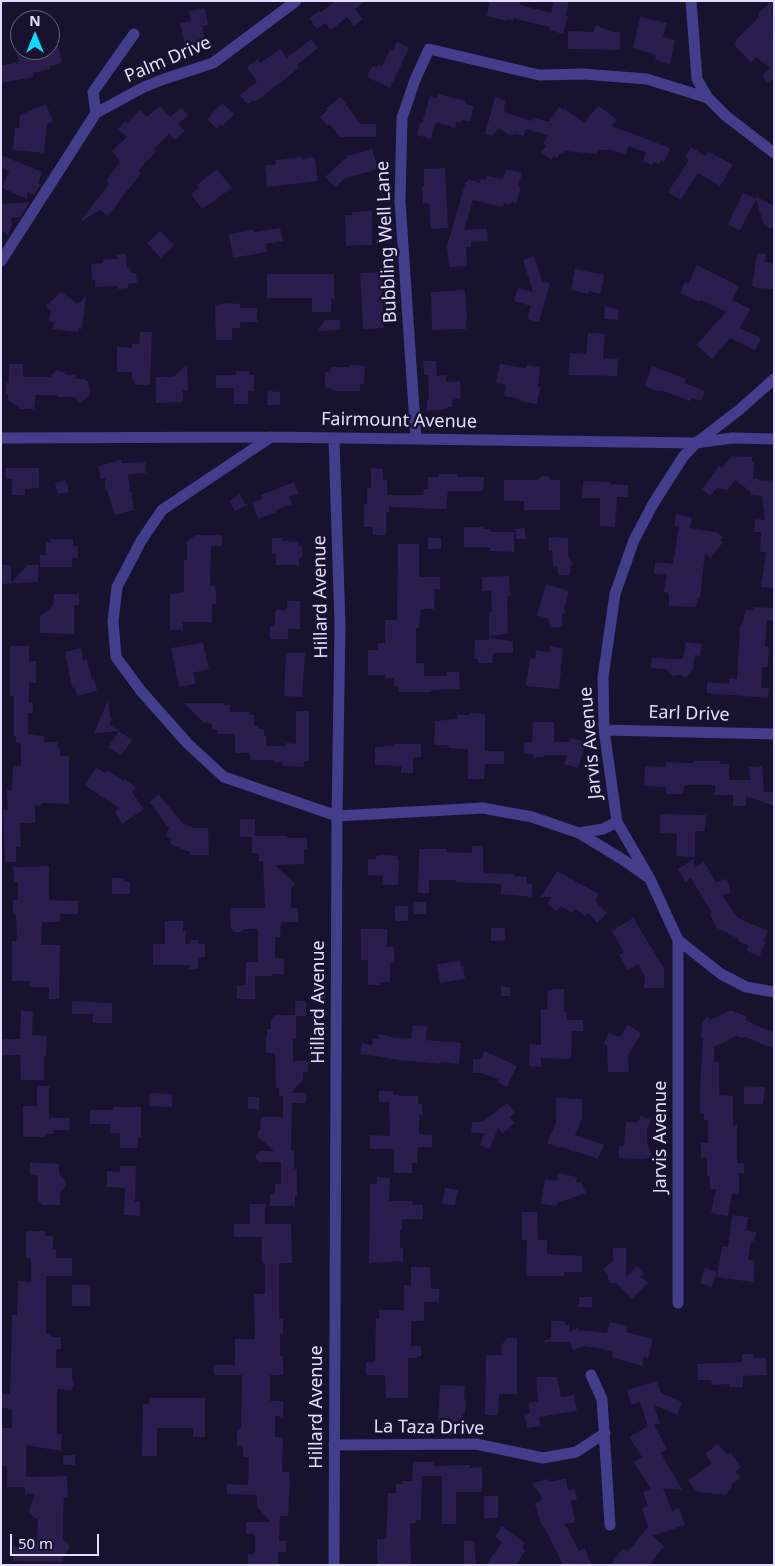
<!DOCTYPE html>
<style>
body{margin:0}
#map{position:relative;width:775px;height:1566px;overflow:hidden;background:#17122d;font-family:"Noto Sans",sans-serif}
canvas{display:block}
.frame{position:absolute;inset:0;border:2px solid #e3deff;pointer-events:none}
.north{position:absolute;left:10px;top:10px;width:50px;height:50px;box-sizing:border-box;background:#17122d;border:1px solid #696481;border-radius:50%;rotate:0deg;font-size:14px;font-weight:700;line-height:20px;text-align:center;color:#e3deff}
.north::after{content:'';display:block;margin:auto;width:18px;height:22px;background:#0addfe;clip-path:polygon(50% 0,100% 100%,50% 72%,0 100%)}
.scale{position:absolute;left:10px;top:1534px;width:89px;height:22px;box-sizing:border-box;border:2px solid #e3deff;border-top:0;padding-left:6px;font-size:15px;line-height:18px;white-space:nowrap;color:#e3deff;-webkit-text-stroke:4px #17122d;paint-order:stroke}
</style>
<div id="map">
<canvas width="775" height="1566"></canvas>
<div class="frame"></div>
<div class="north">N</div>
<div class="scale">50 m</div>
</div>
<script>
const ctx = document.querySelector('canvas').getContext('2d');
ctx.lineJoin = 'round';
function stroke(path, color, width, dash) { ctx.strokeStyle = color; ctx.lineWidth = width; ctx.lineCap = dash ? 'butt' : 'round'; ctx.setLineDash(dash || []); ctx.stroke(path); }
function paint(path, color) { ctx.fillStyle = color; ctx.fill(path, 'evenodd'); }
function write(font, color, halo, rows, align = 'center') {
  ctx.font = font + ' "Noto Sans",sans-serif'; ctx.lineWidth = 5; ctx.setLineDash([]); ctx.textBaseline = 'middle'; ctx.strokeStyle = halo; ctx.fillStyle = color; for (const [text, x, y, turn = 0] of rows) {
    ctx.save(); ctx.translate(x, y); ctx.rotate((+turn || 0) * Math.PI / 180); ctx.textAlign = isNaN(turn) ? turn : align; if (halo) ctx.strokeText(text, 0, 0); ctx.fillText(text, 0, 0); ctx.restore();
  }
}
stroke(new Path2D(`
 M1 4 7 1`), '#0d2450', 4);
paint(new Path2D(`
 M335 1H365L355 9 363 19 354 26 347 17 331 30 325 23 317 29 309 18 319 11 321 12Z
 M490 1H520V5L551 13 554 1H569L566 16 568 17 563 34 549 30V27L513 18V21L508 19 507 21 487 16Z
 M772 1 774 78 768 83 762 76 770 68 756 57 751 63 736 47 735 44 737 39 759 17V13Z
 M205 8 208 25 202 26 205 42 185 46 180 23 191 21 189 11Z
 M640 17 667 23 663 37 675 40 670 64 655 60 656 55 633 48Z
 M596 25 612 32H620V50L568 49V31L593 32Z
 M50 27H54L62 63 50 66V69L33 73 34 77 1 83V66L19 62 16 50H50Z
 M311 39 318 48 297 65 299 68 255 102 254 100 250 103H246L240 95 257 82 247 68 248 66 258 59 260 63 280 49 287 58Z
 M397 42 409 48 390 88 367 77 372 66 376 68 378 64 382 66 390 50 393 51Z
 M438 94 466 101V104L474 106 470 121 461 120V123L457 121 455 128 436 122 431 139 417 135 420 123H422L430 96 437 98Z
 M341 97 360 124H376V137H340L329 124 327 125 320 117 328 110 326 108Z
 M495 97 505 100 504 112 532 121 533 117 549 122 559 107 563 110 564 108 584 123 598 106 617 119 612 126 670 148 665 161 661 160 659 164 653 162 652 165 643 161 646 153 629 146 625 155 612 150H597V154L565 151 563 154 561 152 557 158 554 156 551 160 541 152 546 146 543 144 548 135 526 129 524 136 515 134 510 136 499 128 493 136 485 134Z
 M222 103 234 114 223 126 221 124 217 129 207 119Z
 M46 104 53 122 47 124 44 153 13 150 15 128H19L20 115Z
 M160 106 170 117 181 108 188 116 178 124 185 131 175 140 169 134 154 149 156 151 138 171 141 173 108 216 100 210 82 221 81 220 105 189 109 183 106 181 120 162 112 151 127 137 118 129 126 121 127 123 140 110 147 117Z
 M691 147 705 156 708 151 733 165 720 186 698 173 681 200 668 192 689 160 685 157Z
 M372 149 378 169 346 178 335 187 325 177 342 162V160L347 158V156Z
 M1 155 42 172 38 183 41 184 34 195 27 192V199L2 188 9 171 1 167Z
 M302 157V159L315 157 318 181 267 187 265 166 276 164 275 160Z
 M445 168 448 228 431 229 429 204 423 203 422 187 424 186V169Z
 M217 169 232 188 202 209 191 194 199 188 197 185Z
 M506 169 522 173 518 187H521L516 204 511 202 510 205 504 203 503 207 473 200 464 230 487 229 488 241 471 242V247H466L467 266 449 267 447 246 466 181 468 182V179L480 183 481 179 486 180 487 176 503 179Z
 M743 193 756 199 755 196 774 206V223L771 229 764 225 756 200 740 230 728 224Z
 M28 202V205L20 217 11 218 12 225 8 236 1 230V204Z
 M372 211V245L346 246 345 215H352V212Z
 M280 228 283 241 266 244 267 252 233 258 229 234 254 230V232Z
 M160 231 174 245 161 258 147 243Z
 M757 253 766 254 765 262 774 264V289L757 288 752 286Z
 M126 254 127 268H130L131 273H136L137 283 128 284V288L118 289V286L95 287V280H92L91 264 103 263V260L117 259V255Z
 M534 256 542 281 550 283 539 322H537L527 319 531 306 514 301 518 288 533 292 523 260Z
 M697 265 739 286 732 300 750 309 740 328 761 338 755 350 730 338 712 359 696 345 726 312 701 300 700 302 680 293 685 282 688 284Z
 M575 269 604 275 601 294 589 291 588 294 571 290Z
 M381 272 384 328 363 329 360 273Z
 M267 274H334V299H331V312H312V298H267Z
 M465 290 467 316 466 329 432 330 431 292Z
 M61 292 78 304 86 296 82 329 78 328V332L53 329 54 322 48 321 51 311 46 306Z
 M228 303 240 304V308H257V322H242L240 323V328H232V340H216L215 305Z
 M605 307 619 309 618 320 604 319Z
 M325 320H340V330L317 331Z
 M140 332H152L150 385H135V381L132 379V372H117V347L132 348V344H139Z
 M588 333 605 334 603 358 618 359 617 376 568 375 570 353 586 354Z
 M423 361H436L437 376 446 375V382L460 381 461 398 452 400V407H447V409L427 411V400H429L428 375H424Z
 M9 364H23V377H50L57 370 59 372H63L66 375H75L76 379H84L88 382 90 389V395L80 403 75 397H57V395H36L34 409H19V405H15L8 400V394H6V383H9Z
 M500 364 526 368 527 365 540 367 538 387H540L537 404 520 401V399L504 396 506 385 496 383Z
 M187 365 188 390H183V402L156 403V377H173Z
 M350 365 365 366 364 384H360V391H336L325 387V372H330L331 367H350Z
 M652 366 686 379 684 383 705 391 701 401 692 398 690 401 661 390 660 392 644 386Z
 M236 371H249V375H254V391H248V404H234V388H216V375H236Z
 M268 391 280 392V405H267Z
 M732 456 752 457V462H754L753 478 764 481 774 480V588L761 587 766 552H760L761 532H754L755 519 765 520 762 496 751 495V492L735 480 727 490 717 488 710 496 702 489 719 466 722 468Z
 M121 460 122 463 145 462 146 473 128 474 130 491 134 494 132 496 134 510 114 515 108 492 105 488V478L101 479 98 466Z
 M5 468H39V488L25 489V495H12V479H6Z
 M371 468 383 469V480H387V495H423L424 489H428V477H439V474H457V477H484L483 491H448L446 509 389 507V512H386V535H373V527H364V504H367V488H371Z
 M542 476H548L551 480H560V510H524V501H504V480H538Z
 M66 480 69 492 58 494 55 483Z
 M583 481 610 482V484L628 485V497H617L615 527 600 526V498H582Z
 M294 482 299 494 289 497 292 504 276 510 277 512 258 519 252 502 262 499 261 495Z
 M240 494 246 505 235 511 229 501Z
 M676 514 690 517 692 518 690 528 716 532 723 537 720 540 723 542 711 558 705 554 700 598H698L696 607 669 606V593L664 592 666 575 654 574 655 562 673 564 679 527 674 526Z
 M464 527H483V529H491V532H514V552L490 551V548L484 547H464Z
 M525 528V539H516L515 529Z
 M195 535H222V546H211L210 586H215L216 595V604H212V622H183V630H170V594L184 592V560H187V542Z
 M549 537 568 538V556L572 563 570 567V575H558V567L553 566 552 551H549Z
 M272 538H283V541L299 542V546H302V557H299V565H276V554H272Z
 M428 538H441V549H428Z
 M51 539H73V546H78V558H72V567H40V555H46V542H51Z
 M398 544H419V577H440V589H435L434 609H421L419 628H416V663H424V676H447V672H459L460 689 431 690V692H398V686H394V678H385V675H368V650H378V643H385V620H397Z
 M1 565H11V583L28 565H39L38 582 1 584Z
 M509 576 510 596H507L508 634 489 636V612H492L491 591H482V577Z
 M546 584 569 591 564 609 566 612 562 615 563 627 550 628 549 619 537 615Z
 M54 594H79V605H74V634L40 633V617L53 606Z
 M287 601H300V629H288V639H270V626H275V612L277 610H287Z
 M753 607 773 608V621L767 620 765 647H769L768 667H762L761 688H769L768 698 707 693V682L729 684V678L737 679 740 625H742L746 609 753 610Z
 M489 638 513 641V653H493L492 663H478V659H474L475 640H489Z
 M686 642 702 644 700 656 695 655 693 669 688 676 684 677 680 675 672 676 666 669 651 668 652 658 683 659Z
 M203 643 209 669 193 673 196 684 179 687 171 648Z
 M10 646H29V661H36V683H29V703H33V713H28V734L44 736V742H57V746L60 749V756H69V804L41 803V805L35 806V823H20L21 847H16V862H5L3 810H8L7 790H12L13 766H21V744L16 743V736H14V696H10Z
 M550 646 563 648 559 689 526 686 530 658 535 659 536 650 549 652Z
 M81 648 83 660 87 659 92 680 94 679 97 691 77 696 75 687 72 688 65 652Z
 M286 653H305L302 697 284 696Z
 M108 700 110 717 112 718 110 725 119 731 94 733Z
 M184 703H224V705H230V712H250V715H254V726H258V729H264V736H266V746H285L286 743 296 744V711H309V761H304V767L283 766 282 762H273V760H250V753H235V734H217V730H212V724L203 722Z
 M470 713 485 714V751H504V764H485L484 779H468V749L449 748V746L445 745H434L435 721 457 719V715H470Z
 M535 722H554V742H570L571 738 586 742 578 768 564 764 567 755H544V757L534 758 532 754H524V742H532L533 723Z
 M119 731 132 740 121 756 108 747Z
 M393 744H421V757H413V773H401V766L375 765V747L393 746Z
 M694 761H720V764H729V780H750L749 767 762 766 764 792H774V806L746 796V806H733V795H715V785H685L683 794H666V787L644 786 645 766 666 767V762L694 763Z
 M96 767 105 773 107 770 124 781 125 779 136 787 132 792 144 809 122 824 115 812 119 808 84 785Z
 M159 794 182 823 194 828H208L209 855H190V852L170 844 172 839 166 836 169 828 149 802Z
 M660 814 706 815 705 831H695V857L676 856 677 834 660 833Z
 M240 819H255V836H287V838H307V849H304V864L275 865 295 884 291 888V908H298V922H281L280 937H275V958H284V974H272V976H255V999H237V986L246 985V962H258V929H244L241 932H234L231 928 230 908H265L263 861H259V853H252V837H240Z
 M472 846H483V871H484V873L514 874V876L527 877V884H532V897L501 894V884L455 882 456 880H429V893H418L419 849H447V852L472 853Z
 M382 855 398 856 397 860H399L398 885H382L383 876 368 875V859H376V856Z
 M694 859V868L704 862 716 882 727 879 731 893 722 895 738 918 768 931 764 941 766 942 759 957 746 950 749 946 738 941 739 939 717 928 710 914 712 913 691 878 685 882 678 869Z
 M49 866V900L78 901V914H60V922H42L41 945H60L59 999H49V987H29V981H12V941H16L17 935 16 914H13V900H18V882H14L13 867Z
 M557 871 599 894 595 901 607 913 597 923 588 913 585 916 575 909 572 913 561 906 557 911 547 904 552 897H541Z
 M112 878H124V882H130V894H112Z
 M413 902H426V914H414Z
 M395 906H408V921H395Z
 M633 918 664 968V988H644L645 977 638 964 628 970 619 955 624 952 612 931Z
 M165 921H183V931H186L185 944H190V940H198V944H205V957H198V969H189V965H153V944H165Z
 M491 928H505V940L491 941Z
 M361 929H387V947H394V963H390V982H380V985H368V960H361Z
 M460 961 461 967 463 966 465 979 440 983 437 964Z
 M501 987H510V996H501Z
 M553 989H564V1012H567V1020H583V1031H572L571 1059 541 1058V1067L529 1066 530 1044 541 1045V1009H547L548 990H553Z
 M72 1001 112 1003V1023H93V1014H72Z
 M295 1001H306V1016H296V1039H293V1061H308V1072H303V1080L291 1093H306V1103H292L291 1151H294V1169H297V1195H295V1206H270V1194H275V1184H281V1162H259L256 1159V1154L260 1151H274L258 1137V1131L260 1129 261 1117H283V1096H279V1088H276L275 1053H266V1037H267V1029H271V1022L272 1019H274V1015H295Z
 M731 1010 747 1017 745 1020 774 1033V1049L746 1037 741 1038 736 1036 714 1047V1062H719V1095L733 1096V1125H737V1163H744V1173H739V1194H732L728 1216 711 1213 716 1189H710V1176H707V1157H701V1143H708V1120H704V1114H700V1089L703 1038H701L702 1022 707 1017 710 1020Z
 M21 1011H33L32 1035 47 1036 46 1056H44V1080H21L20 1055H1V1039H20Z
 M628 1024 641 1034 628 1056 629 1072H608L607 1045 604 1044 609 1033 620 1037Z
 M413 1025 427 1026 426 1040 461 1043 459 1064 441 1062 440 1064 399 1060 360 1054 362 1043 372 1045 373 1038 378 1039 379 1034 390 1036V1037L411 1039Z
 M485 1051 517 1066 507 1087 498 1082 499 1080 483 1073H473V1059H481Z
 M37 1086H49V1118H70L69 1130H53V1134H45V1137H23V1106H37Z
 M744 1086 765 1087 763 1104H744Z
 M379 1091H393V1095H399V1096H418V1104H422V1115H419V1134L432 1135V1147H418L417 1163H412V1173H394V1149H370V1135L390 1136 389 1102H379Z
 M150 1093 172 1094V1107L149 1106Z
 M248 1097H259V1109H248Z
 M556 1098 582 1099V1119L575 1135 604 1145 598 1159 575 1151 574 1152 560 1146 559 1148 547 1143 556 1123Z
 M507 1103 515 1113 510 1117 515 1123 502 1134 498 1128 490 1149 480 1145 484 1133H471L472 1122H482Z
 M113 1107H141V1137H138V1148H120V1134L110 1133V1124H90V1110H113Z
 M641 1116 651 1120 647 1129V1142L652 1156 645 1159 619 1158V1146H624L626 1122H638Z
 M30 1162 59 1164V1174L66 1181V1186L60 1192V1205H41V1203H38V1175H30Z
 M120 1166H136L135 1202H140V1216L124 1215 125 1188 107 1187V1171L120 1172Z
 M558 1173 577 1177 576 1182 582 1183 586 1193 557 1203 556 1206 541 1204 545 1179 557 1181Z
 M377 1177 390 1178 389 1201H413L412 1205H423V1219H402V1230H400V1248H403V1261L369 1263 370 1184H377Z
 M445 1188 458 1190 455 1205 442 1204Z
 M250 1204H265V1224H291L292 1263H279V1319H283V1334H280V1356H283V1375H270V1401H283V1417L275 1416V1437H283L282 1472H289L290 1483 288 1516H280L279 1541H286V1552H278V1565H248V1554H255V1534H246V1522H271L257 1507V1495L227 1494V1484L248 1485 249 1457H243V1446H237V1429H241L242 1375H214V1365H235V1339H255L254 1294H265V1263H262V1237H234V1224H250Z
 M522 1212H537L538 1240H547V1254L582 1256V1272H564V1276H526L527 1240H522Z
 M732 1215 748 1217 746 1230 756 1232 754 1241H751L748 1259 755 1261 753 1282 717 1277 722 1246 728 1247Z
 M26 1231H45V1236H53V1249H56V1258H72V1276H46V1334H51V1337H61V1349H56V1368H72V1379L74 1381V1385L71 1390 57 1389V1434H62L61 1451 26 1445V1477L67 1476 68 1498H64L63 1510V1539L69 1544V1549L64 1554 63 1562 13 1561V1547H21V1545H37L38 1519H36L30 1514 29 1510 35 1494H25V1487H7V1466H2L1 1428H12V1409L2 1408V1394H10L12 1315H17L18 1281 31 1282V1258H26Z
 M613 1248H626V1277L637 1266 644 1274 641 1277 648 1283 632 1299 616 1283H611L608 1279V1274L603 1270 613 1260Z
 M411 1267H430L431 1289H439V1302H424V1321H411V1346H421V1356H417V1358H408V1398H386L385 1375H366V1362H375L376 1319H379V1310H404V1285H411Z
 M705 1268 717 1272 712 1287 700 1283Z
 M72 1285H90V1306H72Z
 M579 1297H592V1307H579Z
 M551 1321H565V1325H569V1332L578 1328 580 1332 582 1330 607 1333 610 1322 628 1326 626 1332 653 1339 648 1358 644 1357 642 1366 612 1357 613 1352 598 1348 584 1346 573 1350 570 1342H544V1341L551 1338Z
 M507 1338H517V1394H499L498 1415H485L486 1355H502L501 1346Z
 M742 1354H753L754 1358H766L767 1375 743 1376V1387H730L729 1384 712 1385 711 1380H698L697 1364 742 1362Z
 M536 1377H557L561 1397 574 1395 577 1411 539 1417 541 1426 527 1428 524 1414 530 1413 528 1403 538 1401Z
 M657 1381 661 1393 682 1402 677 1415 654 1405 660 1423 654 1425 667 1449 661 1453 682 1490 663 1488 672 1511 679 1508 685 1525 652 1536 664 1546 650 1565H610L623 1548 628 1552 648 1527 642 1508 648 1506 643 1492 651 1489 634 1462 642 1457 629 1437 648 1426 640 1402 631 1405 627 1390Z
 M440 1385 465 1386 464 1400H466L465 1414H463V1423L438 1421Z
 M149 1398H205V1437H193V1428H157V1456H142L143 1404H149Z
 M718 1444 727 1455 730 1452 738 1463 741 1468 735 1471 740 1478 732 1484 731 1489 726 1495 697 1492 688 1481 712 1463 705 1454Z
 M63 1455H75V1465H63Z
 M413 1462H433V1466L470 1465V1468L482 1467V1492H456V1524H442V1476H422L421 1520H416V1523H410L411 1565H380L378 1564 377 1558V1539H386L388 1493H396V1484H402L403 1481H412Z
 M566 1478 568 1490 575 1489 577 1500 571 1501 575 1522 565 1524 579 1551 584 1548 592 1565H563L544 1527H542L535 1504 543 1499 532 1483 548 1479 549 1482Z
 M484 1496H498V1518H484Z
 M502 1526 525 1543 522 1548 525 1551 516 1565H486L502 1542 495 1537Z
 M464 1541H474L476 1565H464Z`), '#291e4e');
stroke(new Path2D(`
 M691 1 697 79 708 98 726 116 774 153
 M96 113 93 92 134 34
 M1 261 96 113 144 87 164 79 213 63 296 1
 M271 437 162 510 141 541 117 587 113 621 116 657 141 691 188 744 224 777 337 816 483 808 532 817 579 833 603 829 617 822 650 879 678 940 721 974 746 987 774 992
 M1 438 271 437 696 443 739 410 774 379
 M416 439 400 201 402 118 415 80 429 49 539 75 583 74 647 79 708 98
 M604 730 774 734
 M617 822 604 730 603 677 615 594 634 540 653 504 683 457 696 443 732 438 774 439
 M579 833 622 859 646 876
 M678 940V1303
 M591 1375 602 1399 610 1525
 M334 1445 476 1444 543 1458 576 1452 605 1433
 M334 1565 337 816 340 625 334 439`), '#433d8b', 11);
write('18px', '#e3deff', '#17122d', [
 ["Palm Drive",168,60,-23],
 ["Bubbling Well Lane",387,242,-93],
 ["Fairmount Avenue",399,421,1],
 ["Hillard Avenue",321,597,-91],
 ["Earl Drive",689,714,2],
 ["Jarvis Avenue",591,743,-95],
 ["Hillard Avenue",319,1002,-90],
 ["Jarvis Avenue",661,1137,-90],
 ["Hillard Avenue",317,1407,-90],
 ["La Taza Drive",429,1428,1]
]);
</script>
